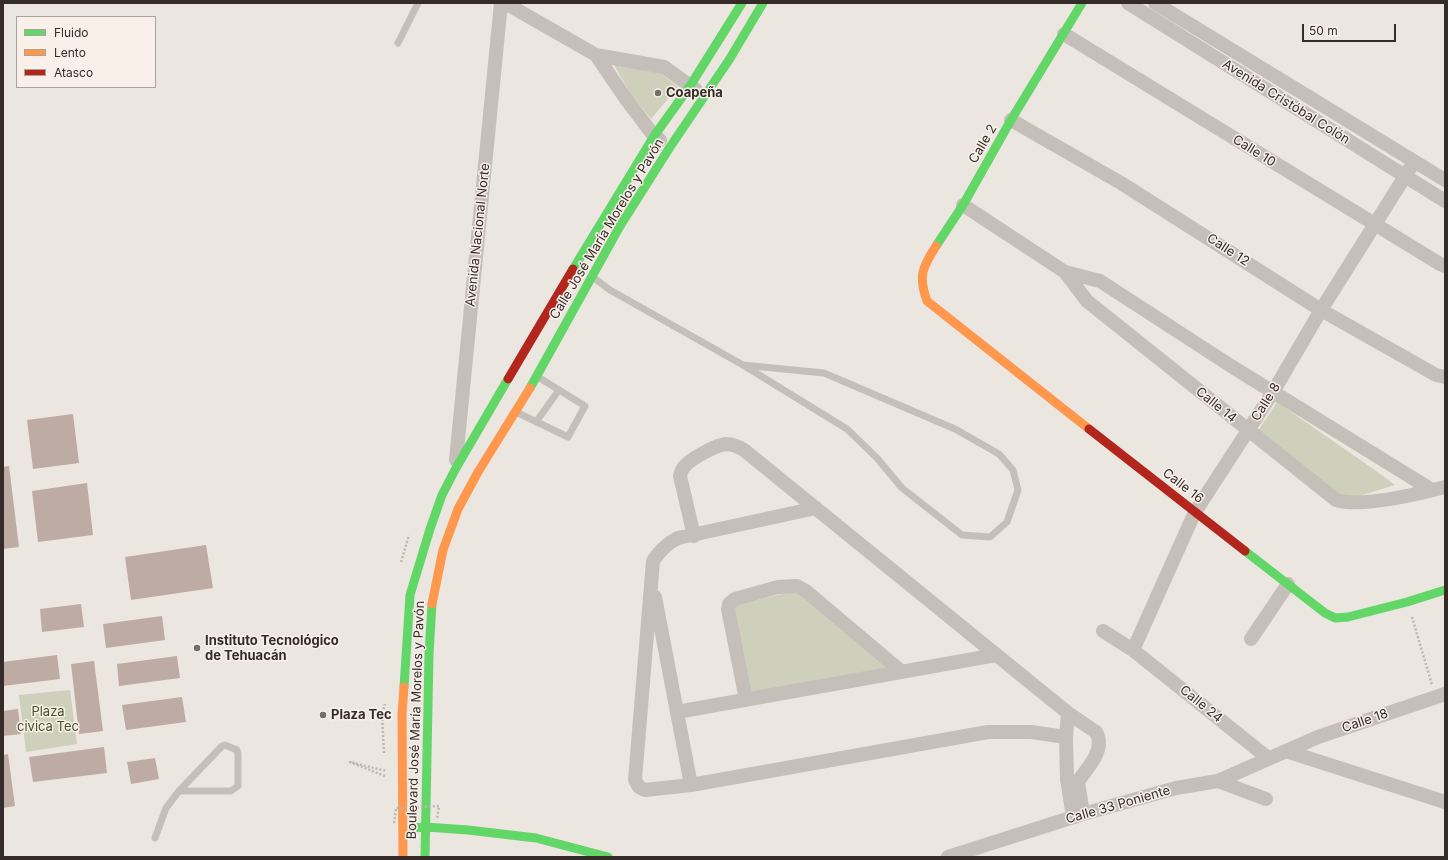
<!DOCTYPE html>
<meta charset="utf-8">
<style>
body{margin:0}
#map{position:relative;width:1448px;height:860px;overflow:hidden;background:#ece6e1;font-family:Inter,sans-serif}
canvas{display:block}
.frame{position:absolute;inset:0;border:4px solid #352c29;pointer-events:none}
.legend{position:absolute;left:16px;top:16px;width:140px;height:72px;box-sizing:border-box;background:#f8f0e9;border:1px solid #aaa29c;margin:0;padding:5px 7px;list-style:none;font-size:12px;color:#352c29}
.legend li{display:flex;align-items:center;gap:8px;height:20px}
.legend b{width:20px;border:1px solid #aaa29c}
.scale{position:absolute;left:1302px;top:24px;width:94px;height:18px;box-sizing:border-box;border:2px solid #352c29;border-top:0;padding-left:5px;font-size:12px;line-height:14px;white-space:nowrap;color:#352c29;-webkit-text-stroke:3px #f8f0e9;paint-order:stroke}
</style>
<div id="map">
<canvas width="1448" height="860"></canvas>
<div class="frame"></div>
<ul class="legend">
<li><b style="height:5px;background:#63d668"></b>Fluido</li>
<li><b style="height:5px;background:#ff974d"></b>Lento</li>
<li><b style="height:5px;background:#b3261e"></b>Atasco</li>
</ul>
<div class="scale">50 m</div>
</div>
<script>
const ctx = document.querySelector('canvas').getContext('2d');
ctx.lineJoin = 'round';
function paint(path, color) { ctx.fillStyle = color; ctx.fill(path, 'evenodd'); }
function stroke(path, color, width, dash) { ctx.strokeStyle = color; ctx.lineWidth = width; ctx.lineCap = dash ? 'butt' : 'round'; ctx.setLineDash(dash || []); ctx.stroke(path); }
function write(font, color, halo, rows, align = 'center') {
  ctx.font = font + ' Inter,sans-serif'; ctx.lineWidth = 3; ctx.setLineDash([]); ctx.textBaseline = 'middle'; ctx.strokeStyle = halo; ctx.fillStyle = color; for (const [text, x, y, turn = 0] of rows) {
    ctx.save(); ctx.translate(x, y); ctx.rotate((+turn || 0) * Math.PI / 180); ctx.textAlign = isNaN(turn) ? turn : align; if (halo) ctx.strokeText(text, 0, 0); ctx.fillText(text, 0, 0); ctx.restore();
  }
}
paint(new Path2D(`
 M614 65 660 73 678 87 651 119 632 96Z
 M1277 402 1379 473 1395 485 1346 500 1258 431Z
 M798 590 890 667 749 695 733 606Z
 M70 690 77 744 26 752 19 695Z`), '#ced0bc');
paint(new Path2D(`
 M73 414 79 463 33 469 27 420Z
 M9 466 19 547 3 549V467Z
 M87 483 93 535 38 542 32 491Z
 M206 545 213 588 131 600 125 557Z
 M81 604 84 627 42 632 40 609Z
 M162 616 165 640 106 648 103 624Z
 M57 655 60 679 3 686V662Z
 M177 656 180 678 119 686 117 664Z
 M94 661 103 731 79 734 71 664Z
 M182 697 186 722 126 730 122 705Z
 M18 709 21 734 3 736V711Z
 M104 747 107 773 33 782 29 757Z
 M8 754 15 806 3 808V755Z
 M155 758 159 779 131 784 127 762Z`), '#beaba4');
stroke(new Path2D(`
 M401 562 409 535
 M1412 617 1432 685
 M384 753 382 715 385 704
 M385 776 350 762 386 771`), '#bdb7b3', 2.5, [2, 2]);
stroke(new Path2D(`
 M398 43 418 3
 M594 278 610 290 743 365 847 429 877 458 902 488 962 535 990 537 1007 522 1018 490 1013 470 999 454 955 429 824 373 743 365
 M518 413 568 437 585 406 538 377
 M536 422 559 390
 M155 838 166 808 179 791 222 746 225 745 237 750 238 754V786L231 791H179`), '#c5bfba', 7);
stroke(new Path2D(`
 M505 3 596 55 664 67 696 90
 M1128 3 1445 201
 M1155 3 1445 180
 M1064 34 1440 264 1445 266
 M596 55 626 99 654 136 660 140
 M1011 120 1121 183 1321 310 1436 375 1445 377
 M963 205 1065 272 1100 281 1231 366 1432 490
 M1065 272 1087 301 1336 500C1362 508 1418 494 1445 487
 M456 460 501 3
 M816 508 678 538C666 544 660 551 653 561L635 780 639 787 645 790 691 785 988 732H1031L1066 737
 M694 536 680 476C681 472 682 469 684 467 690 459 716 445 726 444 733 444 739 447 744 450L1068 713 1096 732C1106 749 1088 768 1078 781L1083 814
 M655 597 691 785
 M1103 631 1133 650 1268 758
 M1251 639 1288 584
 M1133 650 1195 512 1273 392 1321 310 1414 162
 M746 700 728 609 729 604 735 599 778 587 797 586 806 591 902 672
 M677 712 996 655
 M1068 713 1066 737 1067 779 1073 817
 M1286 751 1445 802
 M1218 781 1266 799
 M948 857 1083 814 1176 788 1218 781 1318 737 1445 694`), '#c5bfba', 14);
stroke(new Path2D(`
 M936 246 963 205 1011 120 1082 3
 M573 269 654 136 690 86 742 3
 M530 388 620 226 670 147 729 60 763 3
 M1245 551 1325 613 1335 618 1348 617 1407 602 1445 590
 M404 687 410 595 430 529 442 495 456 468 508 379
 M412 828 426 827 468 830 536 838 608 857
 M425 857 429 654 432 604`), '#63d668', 9);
stroke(new Path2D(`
 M936 246C922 268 918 276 927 301L1089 429
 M432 604 443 550 458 509 478 472 530 388
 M403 857 402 714 404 687`), '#ff974d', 9);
stroke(new Path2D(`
 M508 379 573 269
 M1089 429 1245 551`), '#b3261e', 9);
stroke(new Path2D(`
 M394 823 396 808 439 806 437 819`), '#bdb7b3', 2.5, [2, 2]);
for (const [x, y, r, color] of [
 [658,93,4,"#756d69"],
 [197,648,4,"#756d69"],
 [323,715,4,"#756d69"]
]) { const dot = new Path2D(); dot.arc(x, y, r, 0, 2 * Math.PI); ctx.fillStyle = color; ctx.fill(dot); stroke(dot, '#f8f0e9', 1.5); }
write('bold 13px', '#352c29', '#f8f0e9', [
 ["Coapeña",666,93],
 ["Instituto Tecnológico",205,641],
 ["de Tehuacán",205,656],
 ["Plaza Tec",331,715]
], 'left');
write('13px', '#352c29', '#f8f0e9', [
 ["Avenida Cristóbal Colón",1286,102,32],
 ["Calle 2",983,144,-60],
 ["Calle 10",1254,151,32],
 ["Calle José María Morelos y Pavón",607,229,-59],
 ["Avenida Nacional Norte",478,235,-84],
 ["Calle 12",1228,250,33],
 ["Calle 8",1266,402,-58],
 ["Calle 14",1216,405,39],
 ["Calle 16",1183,486,38],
 ["Calle 24",1201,704,39],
 ["Boulevard José María Morelos y Pavón",416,720,-88],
 ["Calle 18",1365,721,-19],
 ["Calle 33 Poniente",1118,805,-16]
]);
write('13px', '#46512f', '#f8f0e9', [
 ["Plaza",48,712],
 ["civica Tec",48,727]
]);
</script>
